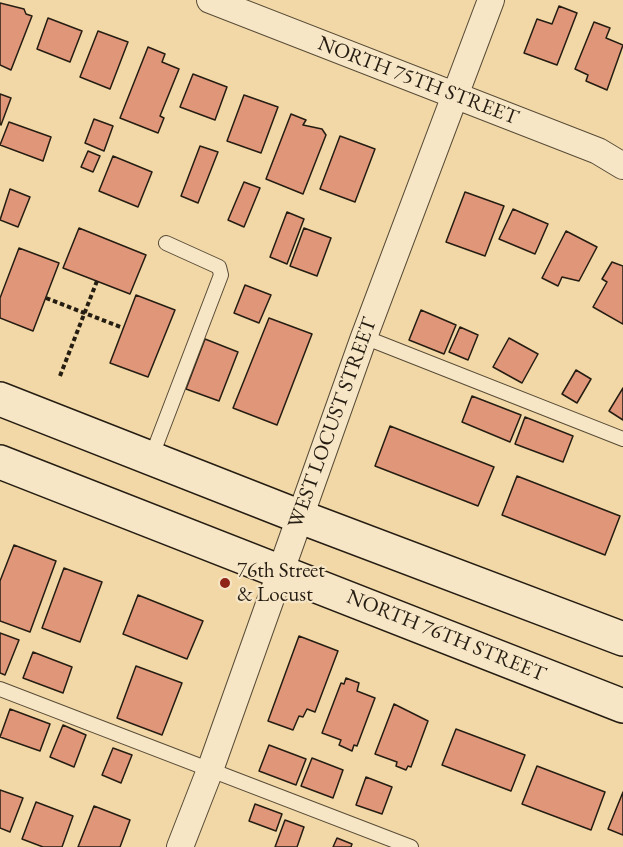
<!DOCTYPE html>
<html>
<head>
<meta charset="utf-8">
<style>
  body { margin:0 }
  canvas { display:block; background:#f2d8a7 }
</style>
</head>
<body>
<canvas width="623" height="847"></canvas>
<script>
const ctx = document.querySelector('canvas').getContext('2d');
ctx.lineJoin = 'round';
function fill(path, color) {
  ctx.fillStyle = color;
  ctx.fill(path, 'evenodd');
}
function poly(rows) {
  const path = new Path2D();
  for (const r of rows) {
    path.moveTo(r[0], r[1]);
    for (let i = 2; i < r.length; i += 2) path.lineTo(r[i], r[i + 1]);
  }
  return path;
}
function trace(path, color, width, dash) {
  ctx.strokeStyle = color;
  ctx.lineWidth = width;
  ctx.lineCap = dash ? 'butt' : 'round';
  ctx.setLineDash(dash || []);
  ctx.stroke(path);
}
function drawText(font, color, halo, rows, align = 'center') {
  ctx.font = font + ' "EB Garamond",serif';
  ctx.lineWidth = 4.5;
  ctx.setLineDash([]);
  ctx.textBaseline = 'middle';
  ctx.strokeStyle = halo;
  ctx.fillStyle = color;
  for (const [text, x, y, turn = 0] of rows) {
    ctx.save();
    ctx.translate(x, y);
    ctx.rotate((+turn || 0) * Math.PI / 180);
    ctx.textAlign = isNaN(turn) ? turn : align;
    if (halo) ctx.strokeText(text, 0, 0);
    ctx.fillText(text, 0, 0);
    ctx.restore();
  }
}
const building = poly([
  [0,3,24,9,26,14,32,16,11,70,0,65,0,3],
  [559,6,577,13,557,65,524,53,537,19,552,24,559,6],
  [48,18,82,31,70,62,37,49,48,18],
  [594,22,610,28,606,38,623,45,607,90,586,81,588,75,575,69,594,22],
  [98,31,128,42,110,89,80,77,98,31],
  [148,47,165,54,162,62,179,69,160,116,164,118,158,133,120,118,148,47],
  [193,74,227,87,215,120,180,107,193,74],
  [0,94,11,98,1,125,0,124,0,94],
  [244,95,278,107,261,153,227,141,244,95],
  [291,114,306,120,303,125,322,129,326,135,303,194,266,179,291,114],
  [94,119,113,126,104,151,85,143,94,119],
  [9,122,51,137,43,161,0,145,9,122],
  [340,136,375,149,355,202,320,189,340,136],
  [200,146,218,152,198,203,181,196,200,146],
  [88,151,100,156,93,172,81,167,88,151],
  [113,156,152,172,138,207,99,191,113,156],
  [244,182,260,188,244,227,228,220,244,182],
  [10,189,30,197,18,227,0,220,10,189],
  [465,192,504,206,485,256,446,242,465,192],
  [513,209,548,224,535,254,499,239,513,209],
  [287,212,304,219,287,264,270,257,287,212],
  [79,228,146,255,130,294,63,268,79,228],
  [304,228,331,238,317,276,290,266,304,228],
  [566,231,597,247,579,281,562,277,558,286,542,278,566,231],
  [19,248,59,263,33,331,0,318,0,298,19,248],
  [612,262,623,266,623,324,593,307,607,282,602,279,612,262],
  [245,285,271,295,259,323,234,313,245,285],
  [136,295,175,310,148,377,110,363,136,295],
  [421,310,456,325,444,354,409,340,421,310],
  [269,318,312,334,277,425,233,408,269,318],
  [460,327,478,335,468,360,449,352,460,327],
  [509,338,538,354,522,383,493,367,509,338],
  [205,339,238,352,219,401,186,389,205,339],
  [576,370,591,379,577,403,562,394,576,370],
  [623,388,623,420,609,411,623,388],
  [472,396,521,415,510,442,462,422,472,396],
  [525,417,573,436,563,462,515,444,525,417],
  [390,426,494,467,478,506,375,466,390,426],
  [517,476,620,516,605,555,502,515,517,476],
  [14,545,56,561,30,632,0,621,0,581,14,545],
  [64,568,102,582,80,642,42,628,64,568],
  [138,595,203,621,187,659,123,634,138,595],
  [0,633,19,640,5,675,0,673,0,633],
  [299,636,338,651,315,712,307,709,303,717,299,716,293,730,268,721,299,636],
  [33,652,72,667,63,693,23,678,33,652],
  [136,666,182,683,162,735,117,718,136,666],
  [346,678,359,683,357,691,375,698,357,746,354,745,352,751,339,745,341,740,322,733,341,683,344,684,346,678],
  [394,704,428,721,411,767,408,766,406,770,396,766,397,762,375,754,394,704],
  [10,709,50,724,40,751,0,737,10,709],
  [63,725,86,735,74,767,50,757,63,725],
  [456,729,525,755,511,791,442,765,456,729],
  [269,745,306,759,296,785,259,771,269,745],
  [113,748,132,755,121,783,102,775,113,748],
  [312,758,343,770,333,798,301,786,312,758],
  [537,766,605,792,591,830,522,804,537,766],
  [366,777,392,787,382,814,356,805,366,777],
  [0,790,23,798,10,832,0,828,0,790],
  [623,792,623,835,608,829,623,792],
  [36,802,73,816,62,847,43,847,22,839,36,802],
  [255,804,282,814,276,831,249,821,255,804],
  [94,806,130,820,120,847,78,847,94,806],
  [285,820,304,827,297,847,275,847,285,820],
  [337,838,352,844,351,847,333,847,337,838]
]);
fill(building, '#e09679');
trace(building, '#251d12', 1.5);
const service = poly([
  [364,337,623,439],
  [151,458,221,275,219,267,166,243],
  [0,689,411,847]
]);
const minor = poly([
  [210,0,598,151,623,166],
  [180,847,210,770,364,337,491,0]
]);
const secondary = poly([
  [0,399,298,516,623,639],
  [0,462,623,706]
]);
trace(service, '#584c37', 16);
trace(minor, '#584c37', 28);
trace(secondary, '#251d12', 36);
trace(poly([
  [46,298,123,328],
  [60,376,97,281]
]), '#251d12', 4, [4.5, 3]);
trace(service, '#f7e6c6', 14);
trace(minor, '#f7e6c6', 26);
trace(secondary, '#f7e6c6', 33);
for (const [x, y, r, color] of [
  [225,583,6,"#8f2418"]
]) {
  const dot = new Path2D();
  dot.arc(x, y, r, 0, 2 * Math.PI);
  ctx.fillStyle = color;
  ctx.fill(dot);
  trace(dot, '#f7e6c6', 2);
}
drawText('21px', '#251d12', '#f7e6c6', [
  ["NORTH 75TH STREET",418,81,21],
  ["WEST LOCUST STREET",333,423,-70],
  ["NORTH 76TH STREET",446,636,22]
]);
drawText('21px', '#251d12', '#f7e6c6', [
  ["76th Street",237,571],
  ["& Locust",237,595]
], 'left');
</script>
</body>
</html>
